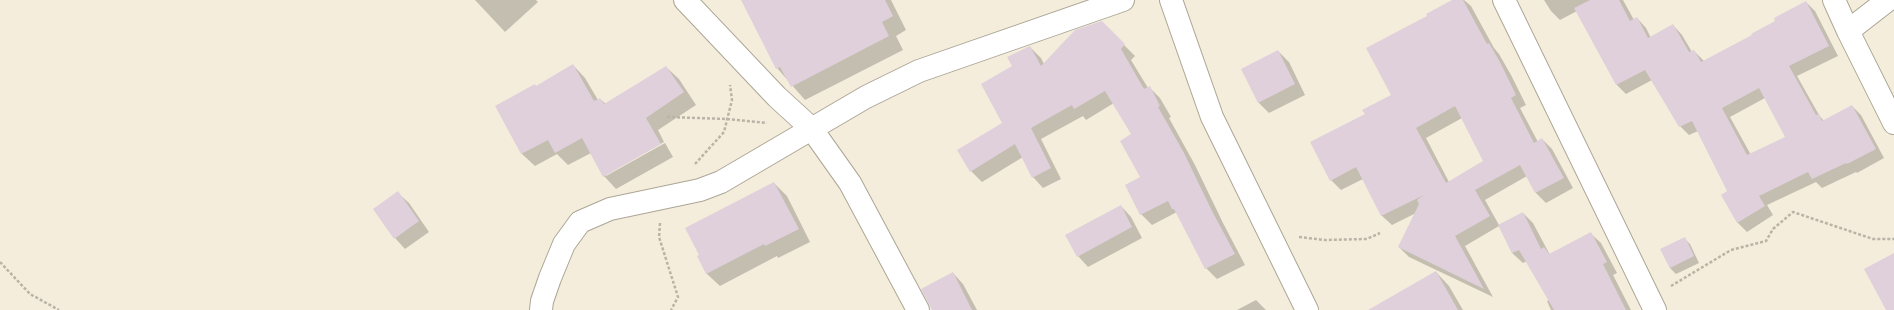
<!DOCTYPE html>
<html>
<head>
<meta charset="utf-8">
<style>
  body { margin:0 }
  canvas { display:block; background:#f4eddc }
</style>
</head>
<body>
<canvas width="1894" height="310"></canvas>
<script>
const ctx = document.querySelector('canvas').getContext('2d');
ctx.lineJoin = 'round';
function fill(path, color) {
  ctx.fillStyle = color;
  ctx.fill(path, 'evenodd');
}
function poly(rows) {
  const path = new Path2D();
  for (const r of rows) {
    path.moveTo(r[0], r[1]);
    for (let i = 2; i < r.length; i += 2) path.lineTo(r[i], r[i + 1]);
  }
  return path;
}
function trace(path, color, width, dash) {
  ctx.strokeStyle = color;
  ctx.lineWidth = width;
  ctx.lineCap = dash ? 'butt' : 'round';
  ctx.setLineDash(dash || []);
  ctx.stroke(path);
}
fill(poly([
  [475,0,536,0,538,2,505,32],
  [742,0,891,0,906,30,896,36,903,50,805,100,777,68],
  [1454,0,1464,0,1471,6,1494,48,1499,54,1511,75,1526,105,1520,108,1538,142,1542,139,1552,149,1573,188,1546,203,1536,193,1527,176,1485,200,1499,225,1523,213,1533,223,1550,255,1590,233,1601,243,1617,273,1613,275,1631,310,1551,310,1547,301,1549,300,1527,261,1523,263,1512,253,1499,226,1465,246,1493,297,1409,257,1399,247,1416,213,1392,225,1381,215,1363,179,1341,190,1331,180,1366,114,1392,95,1429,17],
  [1462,118,1485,162,1449,182,1426,138],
  [1544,0,1623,0,1634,20,1637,18,1646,28,1651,38,1673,25,1682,35,1692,52,1694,51,1704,61,1753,35,1806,2,1815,11,1838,56,1797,76,1819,115,1824,121,1852,106,1861,115,1884,158,1857,173,1856,172,1822,188,1816,182,1767,205,1773,215,1747,232,1738,223,1722,196,1729,192,1698,131,1689,135,1680,126,1652,80,1626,94,1617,85,1577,11,1560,20,1551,11],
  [1765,98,1786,137,1751,155,1730,117],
  [1101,22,1135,56,1131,60,1148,88,1149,87,1160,98,1171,117,1169,118,1195,165,1223,223,1245,265,1217,279,1206,268,1177,212,1152,225,1141,214,1142,177,1133,135,1114,103,1086,120,1083,116,1041,139,1061,179,1043,188,1033,177,1023,157,982,182,971,171,1003,123,1013,67,1008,58,1030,47,1041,58,1044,64],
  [1278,51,1289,62,1305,95,1269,113,1258,102],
  [573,65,585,78,598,100,600,99,606,104,666,67,679,79,696,105,658,130,664,142,606,174,606,176,665,143,673,157,616,189,604,176,591,153,568,165,557,154,535,166,522,154,496,106,536,87],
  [774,183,787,196,810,242,778,258,777,256,720,286,707,274,698,256],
  [398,193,409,203,429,232,405,249,395,238],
  [1121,206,1131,217,1142,238,1088,267,1078,256],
  [1684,238,1690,244,1699,263,1676,274,1670,268,1661,250],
  [1436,272,1449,286,1463,310,1370,310],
  [953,273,963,284,977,310,933,310],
  [1256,300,1266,310,1237,310]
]), '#0003');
fill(poly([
  [741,0,885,0,893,16,882,22,889,36,791,87,780,67,776,69],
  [1452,0,1463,0,1487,44,1489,43,1501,64,1516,95,1511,98,1534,143,1542,138,1564,178,1535,193,1520,165,1475,190,1490,216,1455,236,1484,289,1398,247,1419,204,1417,200,1424,195,1381,216,1356,167,1330,181,1310,142,1365,114,1362,110,1391,95,1366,48,1427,16,1426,14],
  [1455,106,1483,161,1446,183,1416,128],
  [1590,0,1619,0,1630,21,1637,17,1648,38,1673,24,1689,52,1694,50,1701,62,1752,35,1751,34,1775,21,1774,18,1806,1,1829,46,1789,66,1816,115,1819,114,1822,121,1852,105,1876,149,1847,164,1846,163,1812,179,1808,172,1759,196,1765,206,1737,223,1721,195,1727,191,1692,121,1679,127,1645,70,1616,85,1574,8],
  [1759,88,1785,137,1747,155,1722,108],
  [1102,21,1125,44,1121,49,1144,89,1150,86,1160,106,1158,107,1184,153,1212,211,1235,254,1205,269,1174,209,1172,209,1168,201,1140,215,1125,185,1140,177,1120,141,1131,134,1105,91,1074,109,1072,105,1031,128,1051,168,1032,178,1015,144,970,172,957,150,1002,123,981,84,1012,66,1007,57,1030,46,1041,66,1075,30],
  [1278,50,1295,84,1258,103,1241,69],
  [573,64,594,101,600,98,604,104,666,66,684,92,646,118,661,144,603,177,582,138,555,153,548,140,521,154,495,106,535,84,536,86],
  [774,182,799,229,765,246,764,244,706,274,697,256,699,255,685,228],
  [398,191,419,221,394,239,373,209],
  [1121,205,1132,227,1077,257,1065,235],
  [1523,212,1541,249,1544,247,1549,254,1591,232,1607,262,1603,264,1626,310,1554,310,1519,250,1512,253,1498,225],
  [1685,237,1694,256,1670,268,1660,249],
  [1894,253,1894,310,1886,310,1864,269],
  [1436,271,1458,310,1368,310],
  [953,272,972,310,932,310,921,289]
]), '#e0d0db');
const minor = poly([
  [685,0,777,97,811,128,850,183,918,310],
  [1171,0,1212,117,1307,310],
  [1504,0,1655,310],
  [1834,0,1848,31,1894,123],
  [1848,31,1888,0],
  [541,310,542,301,550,278,564,244,580,222,610,209,700,190,721,182,866,97,919,71,1123,0]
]);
trace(minor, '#aca696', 24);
trace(poly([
  [667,117,727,119,767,123],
  [695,164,724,132,732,100,730,85],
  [660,223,659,237,678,297,671,310],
  [1299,237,1325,240,1367,239,1380,233],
  [0,262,30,294,59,310],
  [1671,286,1731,250,1766,241,1773,229,1793,212,1873,239,1894,239]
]), '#b9b4a6', 2.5, [3, 2]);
trace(minor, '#fff', 22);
</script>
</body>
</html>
